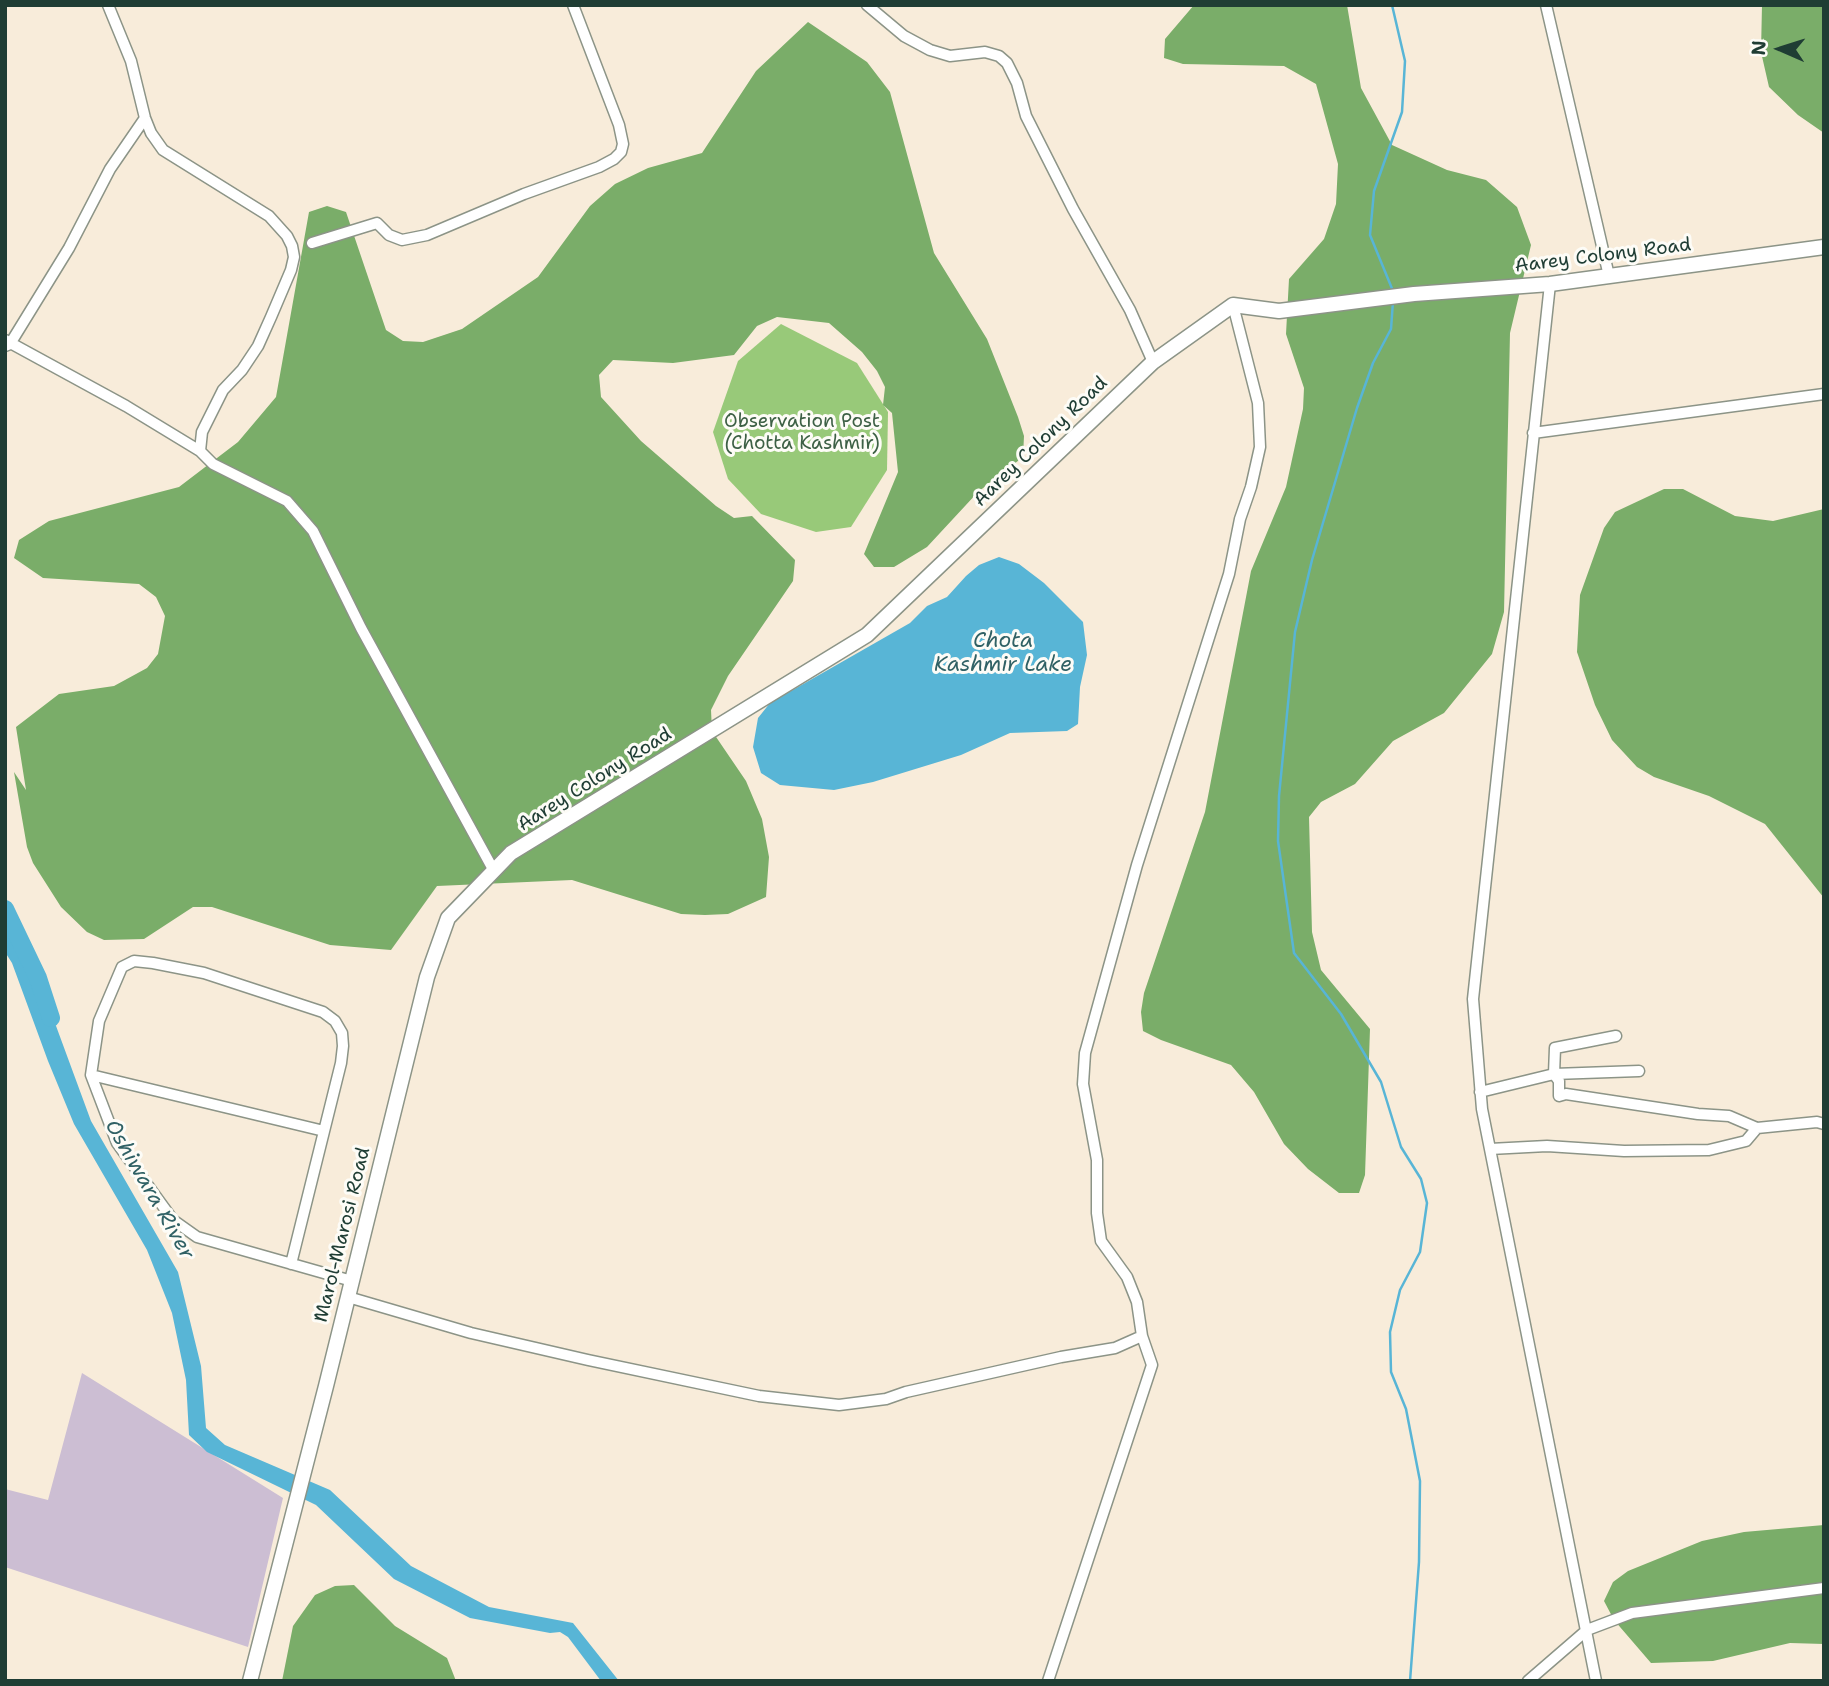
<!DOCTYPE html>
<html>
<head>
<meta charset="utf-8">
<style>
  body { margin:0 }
  #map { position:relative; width:1829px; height:1686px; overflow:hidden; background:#f8ecda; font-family:"Shantell Sans",sans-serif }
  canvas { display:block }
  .frame { position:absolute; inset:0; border:7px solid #1f3d34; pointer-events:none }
  .north { position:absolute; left:1745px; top:14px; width:70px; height:70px; -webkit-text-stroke:5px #fdfcf7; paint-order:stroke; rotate:273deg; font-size:19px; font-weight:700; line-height:28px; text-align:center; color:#1f3d34 }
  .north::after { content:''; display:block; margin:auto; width:24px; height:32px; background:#1f3d34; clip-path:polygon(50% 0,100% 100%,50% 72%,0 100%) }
</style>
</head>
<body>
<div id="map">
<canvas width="1829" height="1686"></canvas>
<div class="frame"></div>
<div class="north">N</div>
</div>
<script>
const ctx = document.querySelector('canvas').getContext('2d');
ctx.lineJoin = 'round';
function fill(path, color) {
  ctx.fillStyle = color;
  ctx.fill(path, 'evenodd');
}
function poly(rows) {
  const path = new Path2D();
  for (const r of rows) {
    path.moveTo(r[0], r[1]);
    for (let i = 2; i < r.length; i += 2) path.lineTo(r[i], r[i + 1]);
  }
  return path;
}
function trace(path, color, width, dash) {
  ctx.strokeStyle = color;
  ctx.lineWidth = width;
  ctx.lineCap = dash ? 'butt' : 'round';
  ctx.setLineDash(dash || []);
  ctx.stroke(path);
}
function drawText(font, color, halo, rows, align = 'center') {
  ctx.font = font + ' "Shantell Sans",sans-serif';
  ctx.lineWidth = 6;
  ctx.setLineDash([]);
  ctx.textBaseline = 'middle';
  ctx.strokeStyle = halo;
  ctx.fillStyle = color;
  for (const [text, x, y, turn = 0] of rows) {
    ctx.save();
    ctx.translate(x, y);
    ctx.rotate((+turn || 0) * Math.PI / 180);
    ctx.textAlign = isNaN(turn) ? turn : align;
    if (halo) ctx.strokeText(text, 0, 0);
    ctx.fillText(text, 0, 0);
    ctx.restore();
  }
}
fill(poly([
  [82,1373,283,1498,248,1647,5,1567,5,1489,48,1500]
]), '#ccbed3');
fill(poly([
  [781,324,857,363,888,412,887,470,851,527,816,532,761,514,728,479,713,432,738,361]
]), '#98c979');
fill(poly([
  [1194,5,1347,5,1361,88,1392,145,1447,170,1486,180,1517,207,1531,245,1510,333,1504,612,1492,654,1444,713,1393,741,1355,784,1321,802,1309,817,1312,932,1321,970,1370,1029,1365,1175,1359,1193,1339,1193,1308,1169,1284,1144,1254,1092,1231,1065,1161,1040,1143,1031,1141,1012,1144,993,1205,812,1251,571,1286,487,1303,409,1304,388,1286,334,1289,279,1324,239,1336,204,1338,164,1316,84,1284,66,1183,64,1164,58,1165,39],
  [1762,5,1824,5,1824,133,1798,115,1769,87,1761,52],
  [808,22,867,62,890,92,934,253,987,339,1018,417,1024,436,1023,457,978,492,927,547,894,567,874,567,864,554,898,472,892,413,883,405,885,387,877,371,862,352,829,323,777,317,757,326,734,355,673,363,613,360,599,375,601,397,641,441,716,506,734,518,752,516,795,560,793,581,728,676,711,710,712,731,746,781,762,819,769,857,766,897,728,914,705,915,681,914,572,880,437,886,391,950,330,945,212,907,193,907,144,939,104,940,87,932,61,907,33,863,27,847,14,772,26,790,16,727,59,694,114,686,147,668,158,654,165,616,156,597,139,584,43,578,14,558,19,540,49,521,179,487,238,442,276,397,309,212,327,206,346,212,386,330,403,341,423,342,462,329,538,277,590,206,615,184,648,168,702,153,756,71],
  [1664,489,1683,489,1735,516,1773,521,1824,509,1824,898,1765,824,1709,796,1654,777,1637,767,1612,740,1595,705,1577,652,1580,595,1604,528,1615,512],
  [1824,1525,1824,1644,1790,1643,1713,1661,1651,1663,1614,1620,1604,1601,1613,1582,1628,1571,1702,1541,1744,1532],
  [354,1585,395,1626,447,1658,456,1681,282,1681,293,1626,315,1595,335,1586]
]), '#7aad69');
fill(poly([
  [999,557,1019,564,1044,583,1083,622,1087,655,1080,687,1078,724,1067,731,1010,733,961,755,873,782,834,790,780,785,761,773,753,747,758,718,770,703,910,623,927,606,947,597,966,576,979,565],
  [5,908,52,1015,91,1121,178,1272,201,1366,206,1428,225,1445,330,1490,411,1566,489,1607,573,1623,619,1681,601,1681,568,1637,560,1632,550,1633,470,1618,394,1579,316,1505,207,1452,189,1435,186,1380,172,1313,147,1250,74,1124,48,1061,12,963,5,952]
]), '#58b5d6');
trace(poly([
  [1392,5,1405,61,1402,112,1374,191,1370,235,1393,291],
  [1393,301,1391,329,1373,363,1357,408,1312,560,1295,632,1279,796,1278,841,1294,953,1341,1014,1381,1082,1401,1147,1421,1179,1427,1203,1420,1252,1400,1290,1390,1332,1391,1372,1406,1409,1420,1481,1419,1562,1410,1681]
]), '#58b5d6', 2.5);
trace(poly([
  [5,909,38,978,51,1018]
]), '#58b5d6', 18);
const minor = poly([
  [108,5,131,61,145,118,151,133,163,150,269,216,287,236,292,246,294,257,291,270,271,317,258,346,242,370,223,390,202,432,200,451],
  [867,5,904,36,930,50,950,56,985,52,999,56,1007,63,1017,83,1026,116,1073,209,1130,310,1153,362],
  [1546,5,1609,276],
  [312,243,377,223,389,235,402,240,427,235,524,194,599,167,614,159,621,152,623,144,619,125,573,5],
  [1550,284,1473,999,1482,1109,1596,1681],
  [5,340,126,406,200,451,213,464,287,501,313,531,361,628,494,871],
  [5,346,10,344,69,248,110,169,145,118],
  [1533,433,1824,394],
  [1616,1036,1555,1048,1554,1074,1639,1071],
  [91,1075,324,1131],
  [1480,1092,1554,1074,1559,1081,1559,1096,1566,1094,1698,1114,1729,1116,1757,1128,1746,1141,1709,1150,1624,1151,1547,1146,1490,1149],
  [1757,1128,1817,1122,1824,1124],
  [291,1264,341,1063,343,1046,342,1033,335,1021,323,1012,204,973,153,963,134,961,122,967,99,1021,91,1075,117,1143,173,1220,197,1237,352,1281],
  [348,1297,471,1333,588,1360,759,1396,839,1405,886,1399,906,1392,1061,1357,1115,1348,1142,1336],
  [1048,1681,1152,1365,1142,1336,1137,1302,1127,1277,1101,1241,1097,1213,1097,1160,1083,1084,1085,1053,1137,865,1229,574,1240,519,1251,487,1260,447,1258,403,1233,305],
  [1528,1681,1587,1630,1632,1613,1824,1588]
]);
const major = poly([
  [250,1681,326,1386,427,977,448,918,511,853,867,635,1153,362,1233,305,1279,311,1414,294,1550,284,1824,247]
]);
trace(minor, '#8c9487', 13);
trace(major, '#8c9487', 17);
trace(minor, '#fff', 10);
trace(major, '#fff', 14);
drawText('19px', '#1f3d34', '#fdfcf7', [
  ["Aarey Colony Road",1603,256,-7],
  ["Aarey Colony Road",1041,442,-44],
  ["Aarey Colony Road",595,780,-32],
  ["Marol-Marosi Road",343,1235,-76]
]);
drawText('19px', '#3d6045', '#fdfcf7', [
  ["Observation Post",802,422],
  ["(Chotta Kashmir)",802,444]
]);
drawText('italic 21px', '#306165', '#fdfcf7', [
  ["Chota",1003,642],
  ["Kashmir Lake",1003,666],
  ["Oshiwara River",149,1190,60]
]);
</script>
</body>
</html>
